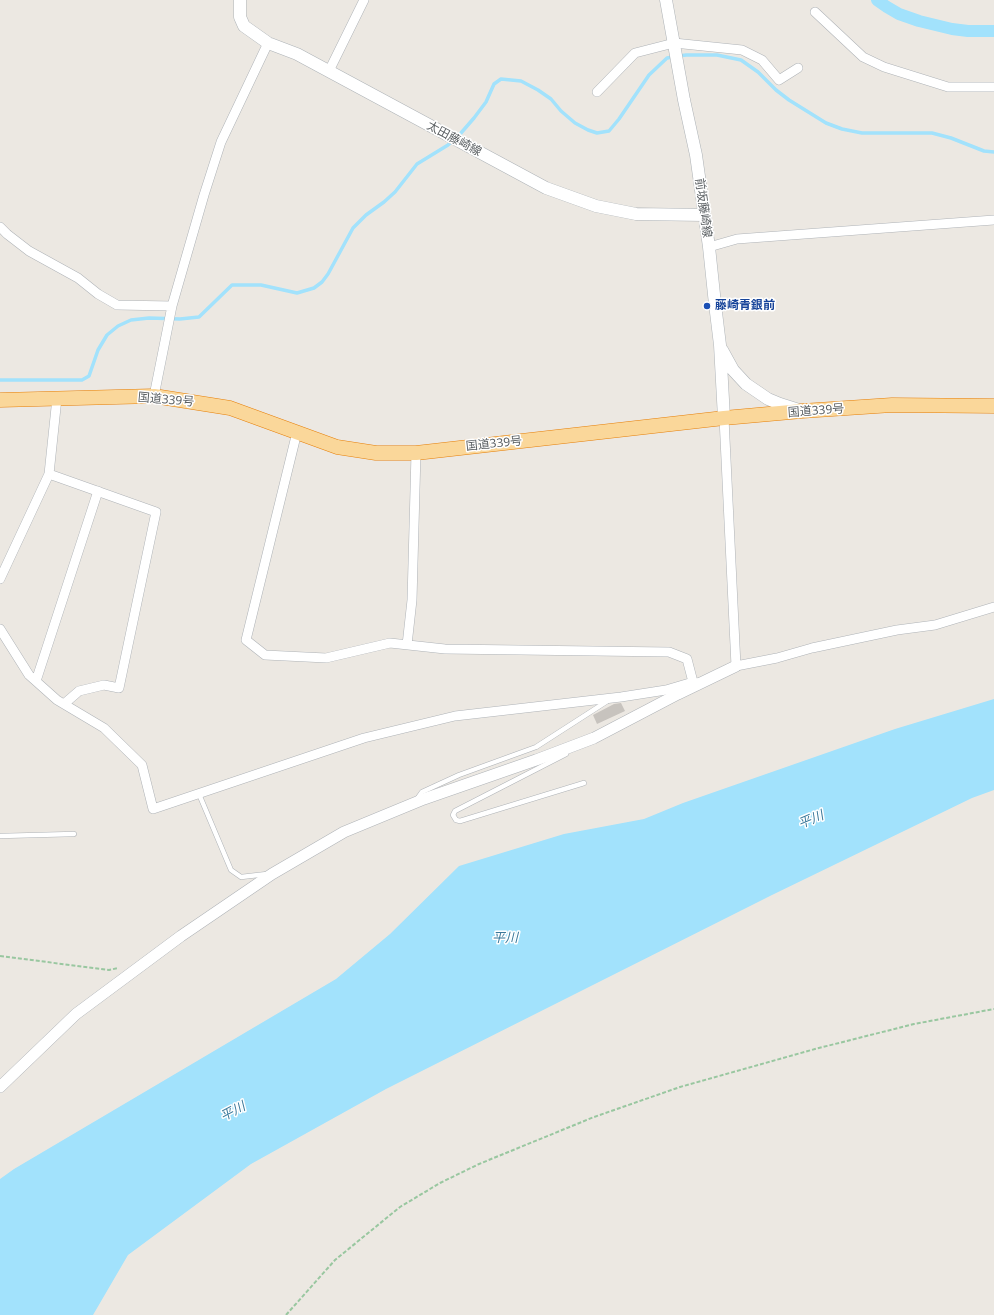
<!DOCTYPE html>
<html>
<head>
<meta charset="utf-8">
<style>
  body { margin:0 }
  canvas { display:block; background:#ece8e2 }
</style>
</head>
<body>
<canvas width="994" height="1315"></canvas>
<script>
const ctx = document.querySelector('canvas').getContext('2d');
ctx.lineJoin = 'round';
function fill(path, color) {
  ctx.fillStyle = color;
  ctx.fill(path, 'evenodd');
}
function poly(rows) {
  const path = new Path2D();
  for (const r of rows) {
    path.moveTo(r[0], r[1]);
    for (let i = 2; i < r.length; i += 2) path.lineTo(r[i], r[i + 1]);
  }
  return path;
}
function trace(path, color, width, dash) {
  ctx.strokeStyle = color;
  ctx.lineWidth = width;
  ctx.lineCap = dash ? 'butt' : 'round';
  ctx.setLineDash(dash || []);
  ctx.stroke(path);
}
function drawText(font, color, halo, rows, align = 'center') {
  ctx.font = font + ' "Noto Sans","Noto Sans JP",sans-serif';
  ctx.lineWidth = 3;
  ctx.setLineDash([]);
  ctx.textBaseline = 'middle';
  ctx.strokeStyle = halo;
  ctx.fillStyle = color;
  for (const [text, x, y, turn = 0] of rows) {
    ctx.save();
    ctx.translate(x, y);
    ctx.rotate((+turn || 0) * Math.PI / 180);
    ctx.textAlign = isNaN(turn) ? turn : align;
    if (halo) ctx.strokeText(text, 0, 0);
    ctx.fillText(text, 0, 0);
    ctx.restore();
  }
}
fill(poly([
  [994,699,994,790,972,798,772,895,386,1089,251,1164,128,1255,93,1315,0,1315,0,1179,14,1169,336,979,390,934,459,866,564,834,644,819,683,803,895,729]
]), '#a2e2fc');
trace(poly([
  [0,380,82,380,89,376,98,350,107,335,118,326,131,320,149,318,180,319,199,317,232,285,261,285,297,293,314,288,322,282,328,274,353,228,366,215,384,202,395,192,417,164,448,145,461,133,474,118,486,102,494,84,501,79,521,81,538,90,551,99,561,111,575,123,588,130,597,133,609,131,619,119,649,75,667,58,686,55,717,55,741,60,758,72,776,90,789,100,826,123,842,129,862,133,932,133,951,138,984,151,994,152]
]), '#a2e2fc', 3.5);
trace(poly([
  [877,0,887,7,899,14,919,21,952,29,968,31,994,31]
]), '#a2e2fc', 12);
fill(poly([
  [621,703,625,711,597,724,593,715,614,704]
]), '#c7c3be');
const service = poly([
  [566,754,455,811,453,815,456,820,460,821,584,783],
  [199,794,231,870,241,877,267,874],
  [417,799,422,792,459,775,536,747,609,700],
  [0,836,74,834]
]);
const minor = poly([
  [815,12,863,57,884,67,948,87,994,87],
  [329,71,364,0],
  [597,92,635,53,674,43,742,50,762,60,779,80,798,68],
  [0,227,7,234,29,251,78,278,98,294,117,305,172,306],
  [709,247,737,239,994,220],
  [154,396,172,306,204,195,221,142,268,43],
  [724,418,736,666,777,658,812,648,897,630,935,625,994,607],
  [297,432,246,640,265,655,326,658,390,643,445,649,669,652,687,659,693,682],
  [49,474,156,512,119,688,104,685,79,691,64,704],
  [0,579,49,474,57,398],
  [0,629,29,675,57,700,104,728,142,765,153,809,364,738,455,716,621,697,666,690,693,682,698,683],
  [407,645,412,600,416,453],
  [36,681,98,491]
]);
const tertiary = poly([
  [0,1087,76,1014,181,936,272,874,344,832,424,799,536,760,594,738,678,694,736,666]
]);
const secondary = poly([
  [240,0,240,17,244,26,268,43,297,54,546,188,596,206,636,214,704,215],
  [666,0,684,100,696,155,709,247,715,304,720,345,724,418],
  [722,350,733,370,746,384,768,399,780,404,799,410]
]);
const trunk = poly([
  [0,400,154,396,230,408,337,447,376,453,416,453,724,418,802,411,892,405,994,406]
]);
trace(service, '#afb3b7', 5.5);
trace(minor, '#afb3b7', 10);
trace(tertiary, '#afb3b7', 12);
trace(secondary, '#aeb3b7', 13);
trace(trunk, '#e67f08', 15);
trace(poly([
  [0,956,109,970,118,968],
  [286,1315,335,1260,400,1207,440,1183,479,1164,594,1117,680,1087,815,1049,914,1024,994,1009]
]), '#99c7a0', 2, [4, 2]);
trace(service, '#fff', 4.5);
trace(minor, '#fff', 9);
trace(tertiary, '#fff', 11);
trace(secondary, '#fff', 12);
trace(trunk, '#fad79a', 14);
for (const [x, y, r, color] of [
  [707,306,4,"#1a4fb4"]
]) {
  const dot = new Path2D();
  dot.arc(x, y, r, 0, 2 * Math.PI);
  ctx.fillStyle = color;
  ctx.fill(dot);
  trace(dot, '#fff', 1.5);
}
drawText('12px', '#5a5f62', '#fff', [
  ["太田藤崎線",454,139,28],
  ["前坂藤崎線",703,208,82],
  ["国道339号",166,400,5],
  ["国道339号",816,411,-4],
  ["国道339号",494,444,-6]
]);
drawText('bold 12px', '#164399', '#fff', [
  ["藤崎青銀前",715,306]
], 'left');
drawText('italic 13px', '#3b799b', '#fff', [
  ["平川",811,820,-23],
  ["平川",505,938],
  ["平川",233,1112,-28]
]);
</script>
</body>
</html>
